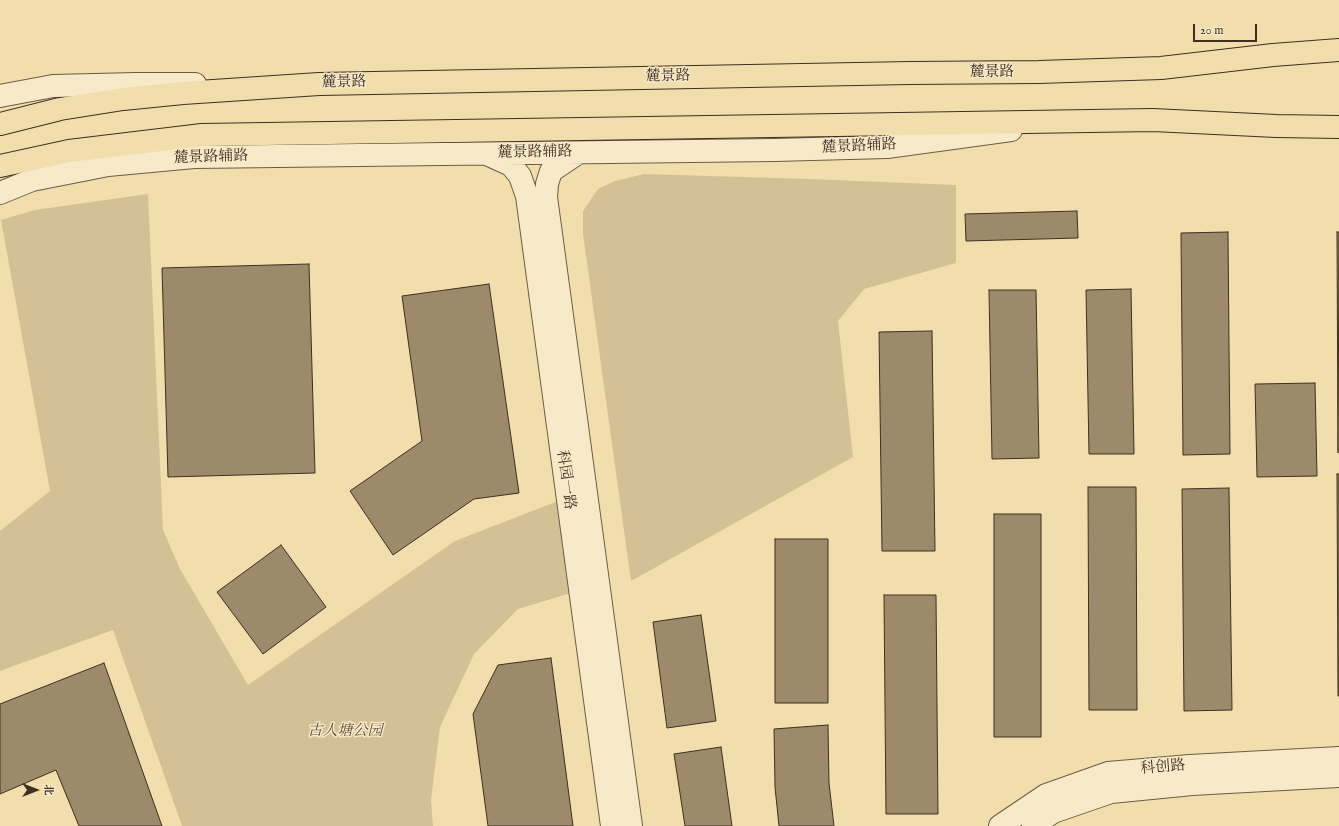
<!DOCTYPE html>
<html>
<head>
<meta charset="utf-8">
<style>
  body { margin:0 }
  #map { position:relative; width:1339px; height:826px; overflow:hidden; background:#f2deac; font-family:"IM FELL English","Noto Serif SC",serif }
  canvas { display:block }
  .north { position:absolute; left:16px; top:770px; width:40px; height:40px; -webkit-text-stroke:3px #f7eac9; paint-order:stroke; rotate:90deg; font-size:11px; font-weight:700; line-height:16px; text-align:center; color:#3f2e22 }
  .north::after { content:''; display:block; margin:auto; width:14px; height:18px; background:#3f2e22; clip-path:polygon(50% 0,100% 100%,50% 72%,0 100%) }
  .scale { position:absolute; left:1193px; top:24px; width:64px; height:18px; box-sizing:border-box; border:2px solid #3f2e22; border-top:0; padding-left:5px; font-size:12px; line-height:14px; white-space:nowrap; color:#3f2e22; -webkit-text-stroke:3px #f7eac9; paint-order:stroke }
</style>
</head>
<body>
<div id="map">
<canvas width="1339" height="826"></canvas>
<div class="north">北</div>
<div class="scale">20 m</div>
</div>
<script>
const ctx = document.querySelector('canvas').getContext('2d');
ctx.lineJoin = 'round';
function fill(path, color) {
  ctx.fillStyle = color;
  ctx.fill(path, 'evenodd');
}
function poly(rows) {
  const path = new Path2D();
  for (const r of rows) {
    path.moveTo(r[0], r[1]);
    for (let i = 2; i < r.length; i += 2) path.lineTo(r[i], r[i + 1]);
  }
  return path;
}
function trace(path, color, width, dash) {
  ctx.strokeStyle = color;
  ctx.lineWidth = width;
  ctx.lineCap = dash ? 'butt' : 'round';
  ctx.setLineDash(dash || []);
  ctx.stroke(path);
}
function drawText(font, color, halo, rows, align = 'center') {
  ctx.font = font + ' "IM FELL English","Noto Serif SC",serif';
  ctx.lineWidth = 3;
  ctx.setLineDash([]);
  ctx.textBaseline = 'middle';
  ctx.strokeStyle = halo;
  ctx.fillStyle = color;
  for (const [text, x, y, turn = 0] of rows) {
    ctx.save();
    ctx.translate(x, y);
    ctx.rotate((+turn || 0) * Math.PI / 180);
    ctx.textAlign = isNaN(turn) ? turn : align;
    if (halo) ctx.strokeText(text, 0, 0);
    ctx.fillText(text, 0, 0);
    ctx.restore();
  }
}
fill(poly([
  [644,174,809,179,956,185,956,263,864,289,838,321,853,457,631,581,583,234,583,211,598,189,615,181],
  [148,194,163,530,180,569,248,685,455,541,558,501,571,593,518,609,474,654,440,727,431,800,433,826,182,826,113,630,0,671,0,531,50,491,1,220,35,210]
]), '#d4c095');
const building = poly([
  [1077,211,1078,238,966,241,965,214,1077,211],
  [1228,232,1230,454,1183,455,1181,233,1228,232],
  [1337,232,1339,232,1338,453,1337,232],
  [309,264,315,473,168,477,162,268,309,264],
  [489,284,519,493,474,499,393,555,350,491,422,441,402,296,489,284],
  [1131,289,1134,454,1089,454,1086,290,1131,289],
  [989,290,1036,290,1039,458,992,459,989,290],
  [932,331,935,551,882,551,879,332,932,331],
  [1315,383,1317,476,1257,477,1255,384,1315,383],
  [1337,474,1339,474,1339,696,1338,696,1337,474],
  [1088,487,1136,487,1137,710,1089,710,1088,487],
  [1229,488,1232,710,1184,711,1182,489,1229,488],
  [994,514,1041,514,1041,737,994,737,994,514],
  [775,539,828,539,828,703,775,703,775,539],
  [281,545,326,607,263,654,217,592,281,545],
  [884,595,936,595,938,814,886,814,884,595],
  [701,615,716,721,667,728,653,622,701,615],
  [551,658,573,826,488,826,473,714,498,665,551,658],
  [104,663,162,826,79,826,56,770,0,794,0,704,104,663],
  [828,725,829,783,834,826,779,826,775,787,774,729,828,725],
  [721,747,732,826,685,826,674,754,721,747]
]);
fill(building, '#9c8a6a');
trace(building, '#3f2e22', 1);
const tertiary = poly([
  [0,96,53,86,136,84,195,84],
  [578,153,551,171,547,184,546,197,631,826],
  [489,155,511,165,520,176,527,196,612,826],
  [0,193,32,180,108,165,194,157,775,150,887,147,1011,130],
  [1000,826,1046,795,1108,773,1190,766,1339,758],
  [1033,826,1053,812,1111,792,1192,784,1339,776]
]);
const trunk = poly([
  [0,124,60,109,123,99,183,93,319,84,910,73,1039,72,1161,68,1273,55,1339,50],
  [0,166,69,151,202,135,1153,120,1276,126,1339,127]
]);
trace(tertiary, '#6c5a44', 24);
trace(trunk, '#3f2e22', 24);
trace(tertiary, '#f7eac9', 22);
trace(trunk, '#f2deac', 22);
drawText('15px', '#3f2e22', '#f7eac9', [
  ["麓景路",992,73],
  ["麓景路",668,77,-1],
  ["麓景路",344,83,-1],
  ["麓景路辅路",859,147,-3],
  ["麓景路辅路",535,153,-1],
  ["麓景路辅路",211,158,-2],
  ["科园一路",565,480,82],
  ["科创路",1163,768,-5]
]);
drawText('italic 15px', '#5d4b39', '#f7eac9', [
  ["古人塘公园",345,732]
]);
</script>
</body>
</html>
